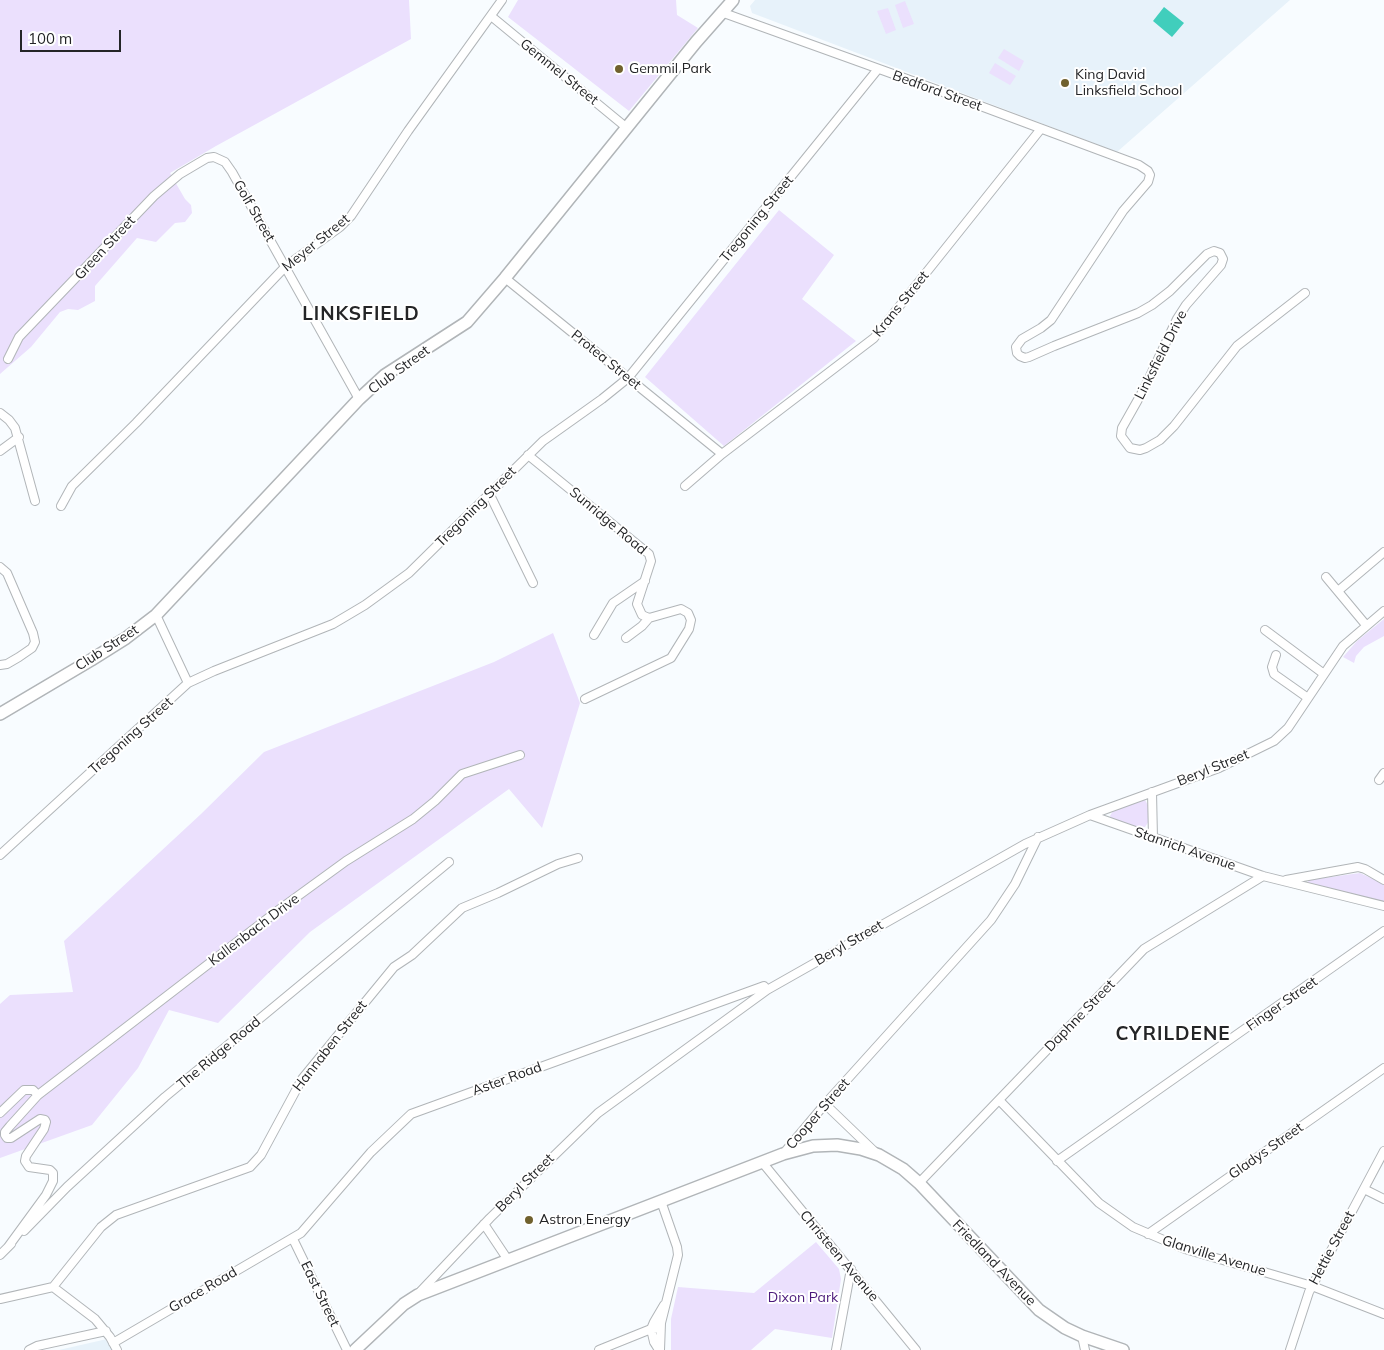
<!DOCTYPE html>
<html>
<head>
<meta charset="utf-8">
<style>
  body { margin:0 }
  #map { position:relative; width:1384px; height:1350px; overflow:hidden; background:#f8fcff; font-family:Mulish,sans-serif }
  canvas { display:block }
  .scale { position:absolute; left:20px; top:30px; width:101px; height:22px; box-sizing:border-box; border:2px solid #242527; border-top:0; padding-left:6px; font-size:15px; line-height:18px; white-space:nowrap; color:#242527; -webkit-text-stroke:4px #fff; paint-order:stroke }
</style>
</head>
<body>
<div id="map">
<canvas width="1384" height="1350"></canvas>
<div class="scale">100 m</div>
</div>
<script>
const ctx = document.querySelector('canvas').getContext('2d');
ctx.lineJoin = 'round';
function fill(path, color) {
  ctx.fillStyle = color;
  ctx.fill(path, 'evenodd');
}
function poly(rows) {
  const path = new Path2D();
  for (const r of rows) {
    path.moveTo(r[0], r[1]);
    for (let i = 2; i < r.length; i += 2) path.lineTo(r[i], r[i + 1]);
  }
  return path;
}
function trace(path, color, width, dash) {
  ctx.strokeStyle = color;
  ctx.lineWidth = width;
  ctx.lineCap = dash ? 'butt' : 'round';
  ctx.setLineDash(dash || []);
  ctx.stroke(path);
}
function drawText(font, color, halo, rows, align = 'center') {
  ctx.font = font + ' Mulish,sans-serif';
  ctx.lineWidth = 4;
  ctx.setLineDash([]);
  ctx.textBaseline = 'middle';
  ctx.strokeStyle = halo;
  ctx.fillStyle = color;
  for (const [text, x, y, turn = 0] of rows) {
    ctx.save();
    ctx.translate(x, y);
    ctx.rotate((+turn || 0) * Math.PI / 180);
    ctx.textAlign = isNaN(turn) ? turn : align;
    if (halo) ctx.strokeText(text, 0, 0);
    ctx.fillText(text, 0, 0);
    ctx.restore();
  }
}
fill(poly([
  [755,0,1290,0,1117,152,752,13,750,6],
  [107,1339,112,1350,59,1350]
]), '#e7f2fa');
fill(poly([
  [0,0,409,0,411,39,216,146,170,173,185,199,191,205,192,213,185,222,175,223,156,242,137,238,95,286,95,301,78,310,68,309,60,312,31,347,0,374],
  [518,0,676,0,677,15,698,28,629,111,508,17],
  [905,1,914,24,903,28,895,5],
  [888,8,896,30,886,34,877,11],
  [1004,49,1024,61,1019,71,998,58],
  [995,63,1016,76,1010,85,989,73],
  [779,210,834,255,802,299,856,341,724,446,645,377],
  [1384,619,1384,636,1364,647,1356,656,1354,663,1343,657,1357,641],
  [553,633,580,703,542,828,509,789,310,932,218,1023,169,1010,138,1068,92,1125,0,1158,0,1004,10,995,73,992,64,941,201,814,264,752,494,662],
  [1145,800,1149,807,1149,821,1145,827,1135,828,1111,819,1110,816,1113,811],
  [1360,873,1384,884,1384,903,1307,884,1309,880],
  [816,1242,839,1269,841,1279,832,1338,775,1329,751,1350,671,1350,671,1319,678,1287,754,1293]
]), '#ebe0fd');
fill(poly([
  [1164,7,1184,23,1172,37,1153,21]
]), '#41cebc');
const minor = poly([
  [721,12,943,92,1139,165,1148,171,1150,175,1148,182,1123,211,1051,320,1041,328,1022,339,1016,347,1017,353,1020,356,1025,358,1029,357,1054,346,1138,313,1152,305,1170,291,1207,254,1214,251,1220,253,1223,259,1221,265,1186,305,1177,319,1144,389,1122,428,1121,436,1130,448,1140,450,1146,448,1160,440,1174,426,1237,346,1305,293],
  [491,16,627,128],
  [505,278,722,454,874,338,1040,130],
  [8,359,19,337,154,196,180,174,207,158,214,157,225,162,232,172,359,399],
  [0,413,9,420,15,428,35,501],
  [0,451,19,437],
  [528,455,649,554,651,561,637,604,642,615,649,618,681,609,688,613,691,620,689,629,671,658,585,699],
  [685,486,722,454],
  [489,493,533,583],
  [61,506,72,486,136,423,286,266,340,227,351,216,408,131,502,0],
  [0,567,7,573,33,633,35,642,32,648,19,657,7,664,0,665],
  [1326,577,1366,625],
  [1338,591,1384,552],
  [156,615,188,683],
  [1265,630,1324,674],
  [594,635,613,603,645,581],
  [626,638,642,626,649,618],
  [1276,655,1272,667,1274,674,1308,698],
  [1379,780,1384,773],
  [1152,792,1153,838],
  [1090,815,1263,876,1384,906],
  [0,855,188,683,214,671,333,624,365,605,409,573,543,441,602,399,628,378,878,69],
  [1286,880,1358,867,1365,869,1384,880],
  [1000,1101,1099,1203,1133,1227,1185,1249,1312,1286,1384,1314],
  [825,1104,876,1153],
  [0,1113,24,1090,33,1090,38,1095],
  [783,1154,825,1104,991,920,1015,884,1038,837],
  [1057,1161,1384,931],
  [762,1162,916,1350],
  [919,1183,1144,949,1263,876],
  [1364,1189,1384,1199],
  [484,1224,508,1260],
  [24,1231,67,1187,165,1097,449,862],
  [1148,1234,1384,1068],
  [293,1239,347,1350],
  [8,1247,46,1195,53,1181,53,1173,50,1170,29,1167,25,1161,26,1156,44,1129,46,1122,45,1120,40,1119,11,1138,7,1138,5,1135,5,1132,10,1126,38,1095,280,909,346,861,413,819,435,801,462,774,520,755],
  [0,1255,11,1244],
  [53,1287,95,1319,110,1337,117,1350],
  [419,1293,490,1218,598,1113,767,990,1025,844,1090,815,1219,768,1274,741,1288,728,1343,646,1384,611],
  [0,1299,53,1287,101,1227,116,1215,250,1167,261,1155,302,1079,394,967,412,955,462,908,498,893,558,864,578,858],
  [1082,1336,1085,1350],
  [113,1343,301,1233,371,1152,411,1114,764,986,767,990],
  [29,1350,37,1346,106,1331],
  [599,1350,651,1329,660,1328],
  [659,1350,654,1342,651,1329,654,1322,664,1305],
  [660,1350,661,1323,678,1255,677,1247,661,1201],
  [836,1350,851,1269],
  [1290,1350,1309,1292,1384,1151]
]);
const secondary = poly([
  [0,714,91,660,126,638,156,615,359,399,385,375,467,322,505,278,696,42,733,0],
  [355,1350,404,1304,418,1295,783,1154,813,1146,837,1145,861,1149,879,1155,903,1169,919,1183,1039,1310,1065,1328,1082,1336,1123,1350]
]);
trace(minor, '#b1b5b8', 10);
trace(secondary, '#b1b5b8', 14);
trace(minor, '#fff', 8);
trace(secondary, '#fff', 11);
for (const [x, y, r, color] of [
  [619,69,5,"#70612e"],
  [1065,83,5,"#70612e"],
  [529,1220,5,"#70612e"]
]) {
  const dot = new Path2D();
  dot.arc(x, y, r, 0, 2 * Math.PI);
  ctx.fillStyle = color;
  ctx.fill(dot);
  trace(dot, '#fff', 2);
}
drawText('14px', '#242527', '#fff', [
  ["Gemmil Park",629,69],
  ["King David",1075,75],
  ["Linksfield School",1075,91],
  ["Astron Energy",539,1220]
], 'left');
drawText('14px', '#242527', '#fff', [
  ["Gemmel Street",559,72,39],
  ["Bedford Street",937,91,20],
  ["Golf Street",254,211,60],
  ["Tregoning Street",757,219,-51],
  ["Meyer Street",316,243,-39],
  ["Green Street",105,248,-47],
  ["Krans Street",901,304,-51],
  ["Linksfield Drive",1161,355,-63],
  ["Protea Street",606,360,39],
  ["Club Street",399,370,-36],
  ["Tregoning Street",476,507,-45],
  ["Sunridge Road",608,521,40],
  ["Club Street",107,648,-33],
  ["Tregoning Street",131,736,-42],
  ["Beryl Street",1213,768,-22],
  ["Stanrich Avenue",1185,849,19],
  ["Kallenbach Drive",254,930,-37],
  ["Beryl Street",849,943,-30],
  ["Finger Street",1282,1004,-35],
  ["Daphne Street",1080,1016,-46],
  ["Hannaben Street",330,1046,-52],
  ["The Ridge Road",219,1053,-40],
  ["Aster Road",507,1079,-20],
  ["Cooper Street",818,1114,-49],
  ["Gladys Street",1266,1151,-35],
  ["Beryl Street",525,1183,-45],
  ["Hettie Street",1332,1248,-62],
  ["Christeen Avenue",839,1256,50],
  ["Glanville Avenue",1214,1256,17],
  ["Friedland Avenue",994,1263,46],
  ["Grace Road",203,1290,-30],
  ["East Street",320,1294,64]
]);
drawText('14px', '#4c1b7b', '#fff', [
  ["Dixon Park",803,1298]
]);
ctx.letterSpacing = '1px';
drawText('bold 19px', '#242527', '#fff', [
  ["LINKSFIELD",361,314],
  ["CYRILDENE",1173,1034]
]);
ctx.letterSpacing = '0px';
</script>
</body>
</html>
